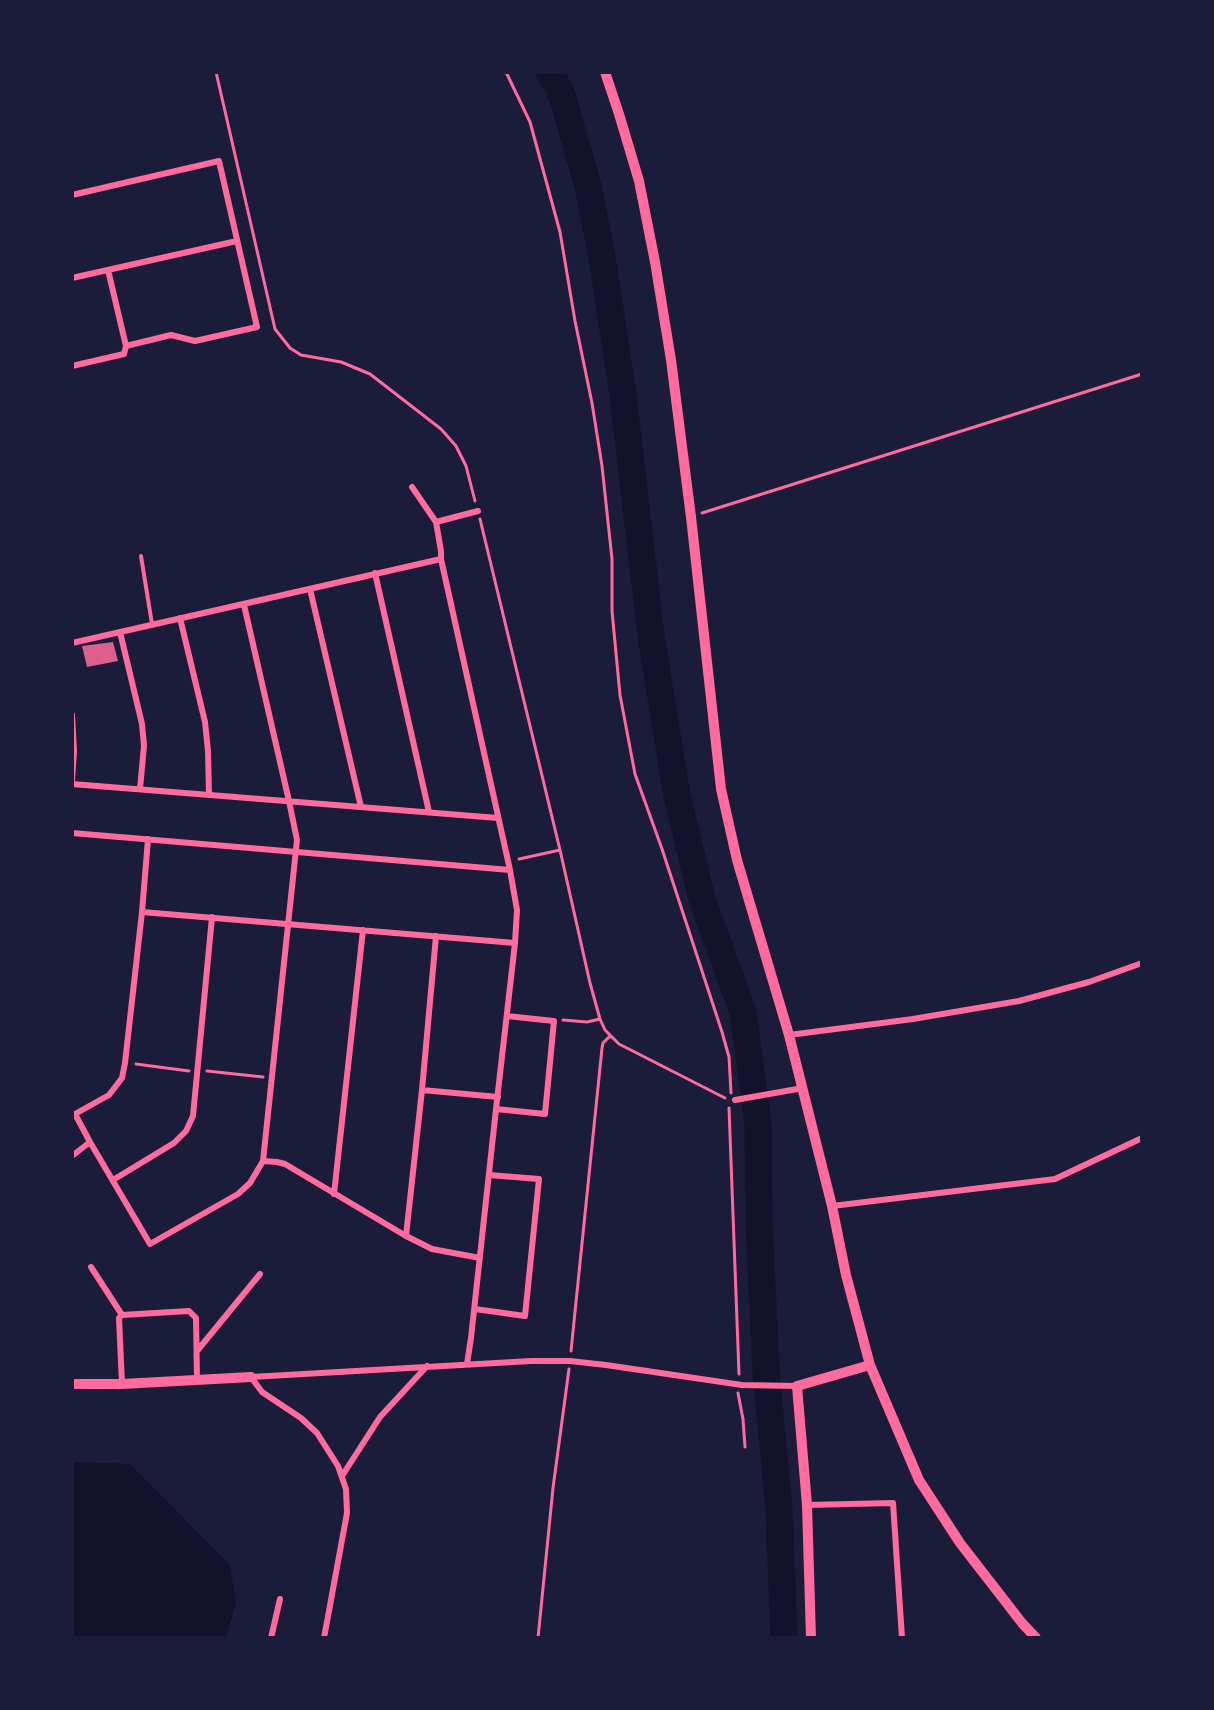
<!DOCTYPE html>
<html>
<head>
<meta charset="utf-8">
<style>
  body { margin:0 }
  #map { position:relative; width:1214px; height:1710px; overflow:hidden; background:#1b1b3a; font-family:"DejaVu Sans",sans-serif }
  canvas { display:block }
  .frame { position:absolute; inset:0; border:74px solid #1b1b3a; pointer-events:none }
</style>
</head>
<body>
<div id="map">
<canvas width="1214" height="1710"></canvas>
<div class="frame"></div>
</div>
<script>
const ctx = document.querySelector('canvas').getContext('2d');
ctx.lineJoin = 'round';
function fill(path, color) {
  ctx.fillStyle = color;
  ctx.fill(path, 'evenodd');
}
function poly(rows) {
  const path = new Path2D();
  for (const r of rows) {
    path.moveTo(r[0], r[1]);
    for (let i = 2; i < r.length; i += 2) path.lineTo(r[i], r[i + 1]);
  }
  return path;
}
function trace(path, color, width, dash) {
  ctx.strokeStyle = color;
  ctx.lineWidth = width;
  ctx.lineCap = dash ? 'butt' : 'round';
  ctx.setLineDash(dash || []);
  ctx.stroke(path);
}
fill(poly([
  [72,1462,130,1464,230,1565,236,1602,226,1638,72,1638]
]), '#12122b');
trace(poly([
  [549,72,561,92,588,186,602,257,623,395,651,636,677,796,703,902,743,1012,758,1123,759,1221,766,1371,779,1510,784,1638]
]), '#12122b', 27);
fill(poly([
  [113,642,118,661,87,667,82,646]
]), '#dd5f8e');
trace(poly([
  [216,72,275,329,290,348,301,355,341,362,370,374,441,429,456,446,466,466,475,501],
  [506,72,530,122,560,232,575,321,592,403,602,466,612,559,612,611,620,695,635,774,662,849,722,1032,729,1057,731,1093],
  [702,513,1142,374],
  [480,519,560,850,590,983,600,1019,605,1030,619,1044,725,1098],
  [519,859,560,850],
  [563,1020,587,1022,600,1019],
  [136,1064,189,1071],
  [207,1071,263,1077],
  [729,1108,739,1374],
  [571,1351,602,1048,603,1043,610,1036],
  [738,1393,743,1419,745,1447],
  [538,1638,553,1488,569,1369]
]), '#ff6b9d', 3);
trace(poly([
  [141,556,152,624]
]), '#ff6b9d', 4);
trace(poly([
  [72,195,219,161,257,327,195,341,171,335,126,346],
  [72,278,237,241],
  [72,366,124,354,126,346,108,270],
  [412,487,436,522],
  [441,559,441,551,436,522,478,511],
  [375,573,429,812],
  [310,589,361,807],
  [180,618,205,722,208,751,209,795],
  [120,632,142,724,144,746,140,789],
  [72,643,441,559,510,870,517,910,515,943,496,1109,471,1338,467,1364],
  [72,715,74,751,72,780],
  [72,784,498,818],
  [72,833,510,870],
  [142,912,515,943],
  [789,1035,913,1019,1019,1001,1089,982,1142,963],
  [422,1090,498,1097],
  [735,1100,803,1088],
  [496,1109,545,1114,554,1021,507,1016],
  [75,1114,109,1095,122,1078,125,1063,142,912,148,839],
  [72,1115,75,1114,90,1142,150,1244,238,1194,250,1183,263,1161,297,840,289,801,244,605],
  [72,1156,90,1142],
  [263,1161,277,1162,285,1164,406,1236,432,1249,480,1258],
  [113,1180,174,1143,186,1131,193,1116,212,917],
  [334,1194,363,930],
  [832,1206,1055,1179,1142,1138],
  [406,1236,422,1090,436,936],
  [91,1267,122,1315],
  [475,1309,525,1316,539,1179,489,1175],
  [197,1351,260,1274],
  [251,1377,531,1361,570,1361,606,1365,742,1385,797,1386],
  [251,1377,262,1392,301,1418,317,1433,338,1466,346,1489,347,1513,324,1638],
  [122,1384,119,1318,122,1315,189,1311,196,1318,197,1380],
  [342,1476,380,1417,427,1366],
  [807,1505,893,1503,902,1638],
  [271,1638,280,1599]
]), '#ff6b9d', 6);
trace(poly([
  [72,1384,122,1384,251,1377]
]), '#ff6b9d', 10);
trace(poly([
  [605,72,619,114,639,181,655,262,671,360,691,517,721,789,737,860,789,1035,832,1206,846,1275,870,1365,919,1480,960,1543,1022,1623,1036,1638],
  [811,1638,807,1505,797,1386,870,1365]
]), '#ff6b9d', 10);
</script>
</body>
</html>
